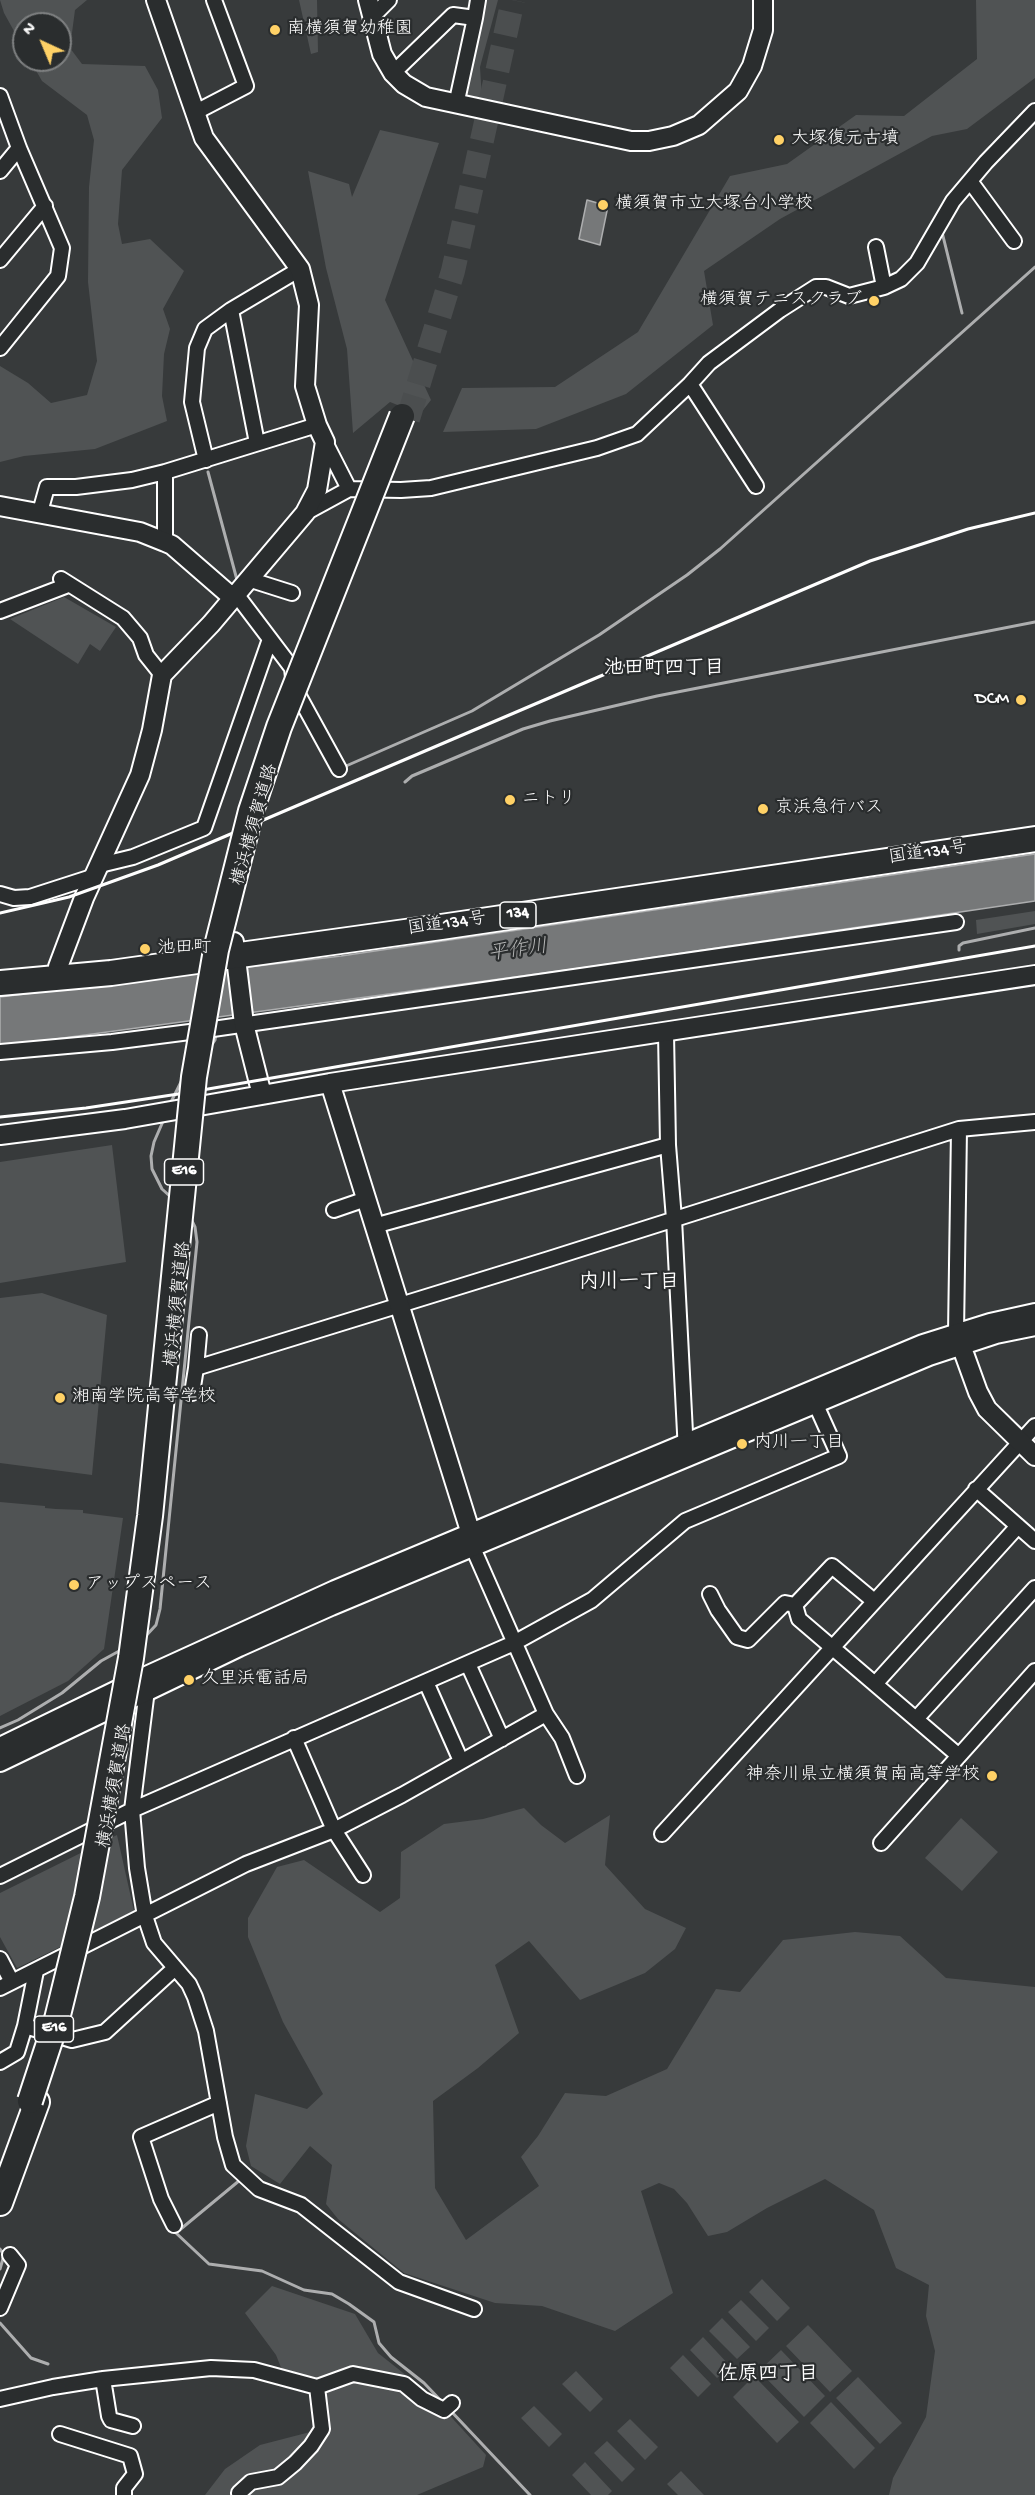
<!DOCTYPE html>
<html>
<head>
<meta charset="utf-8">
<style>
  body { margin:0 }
  #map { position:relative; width:1035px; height:2495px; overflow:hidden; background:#373a3b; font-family:"Gochi Hand",sans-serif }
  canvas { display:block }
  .north { position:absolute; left:12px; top:12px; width:60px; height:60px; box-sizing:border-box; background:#2a2d2e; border:2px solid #7f8182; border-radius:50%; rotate:316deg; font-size:16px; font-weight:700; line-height:24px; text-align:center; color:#fff }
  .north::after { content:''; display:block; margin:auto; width:21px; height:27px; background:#ffd166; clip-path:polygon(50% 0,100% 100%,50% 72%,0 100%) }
</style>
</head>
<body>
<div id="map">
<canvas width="1035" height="2495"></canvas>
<div class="north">N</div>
</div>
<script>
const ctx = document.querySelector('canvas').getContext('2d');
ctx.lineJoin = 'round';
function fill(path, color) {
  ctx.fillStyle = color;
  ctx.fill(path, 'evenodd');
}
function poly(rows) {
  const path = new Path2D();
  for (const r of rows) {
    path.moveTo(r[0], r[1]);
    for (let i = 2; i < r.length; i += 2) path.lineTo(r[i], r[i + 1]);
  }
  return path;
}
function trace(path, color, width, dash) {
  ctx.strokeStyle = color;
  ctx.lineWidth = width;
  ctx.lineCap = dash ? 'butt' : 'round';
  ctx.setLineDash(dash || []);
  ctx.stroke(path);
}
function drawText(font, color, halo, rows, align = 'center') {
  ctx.font = font + ' "Gochi Hand","Klee One",sans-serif';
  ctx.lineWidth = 4.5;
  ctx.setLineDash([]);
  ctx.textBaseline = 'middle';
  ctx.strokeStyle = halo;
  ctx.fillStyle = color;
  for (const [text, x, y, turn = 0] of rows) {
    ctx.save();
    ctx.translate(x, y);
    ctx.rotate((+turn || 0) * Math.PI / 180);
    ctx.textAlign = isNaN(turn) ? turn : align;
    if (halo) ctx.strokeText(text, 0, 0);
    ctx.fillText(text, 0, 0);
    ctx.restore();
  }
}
fill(poly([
  [0,0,87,0,75,10,70,48,82,64,145,66,158,90,162,118,122,170,118,224,122,244,150,239,184,271,163,309,170,329,164,354,162,396,167,421,95,449,24,456,0,462,0,366,28,383,51,403,87,395,97,361,88,282,89,187,94,140,87,115,42,81,30,60,60,60,60,24,24,24,24,49,4,13],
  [299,0,317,0,318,52,311,54],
  [484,0,498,0,480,67,482,99,479,102,471,101,466,93],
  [976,0,1035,0,1035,78,967,129,932,136,780,219,704,271,713,325,626,394,536,429,443,432,462,388,555,387,638,332,730,176,787,164,856,115,904,116,977,59],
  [380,130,439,143,385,300,431,400,420,414,390,402,353,433,347,349,326,268,308,171,349,184,352,197],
  [64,597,116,627,100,651,90,644,78,664,10,619],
  [1035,911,1035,924,977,934,976,920],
  [112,1145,126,1262,0,1283,0,1162],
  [42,1293,107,1315,92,1475,0,1463,0,1298],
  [0,1502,45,1506,45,1508,56,1509,83,1510,83,1513,123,1518,104,1649,68,1681,0,1716],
  [524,1808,541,1825,565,1843,610,1815,605,1865,645,1909,686,1928,675,1949,645,1973,580,2000,529,1941,495,1965,519,2033,478,2068,433,2101,435,2188,466,2240,539,2186,521,2157,538,2136,565,2093,606,2096,667,2069,716,1989,740,1992,783,1940,855,1932,900,1936,946,1978,1035,1987,1035,2495,889,2495,893,2478,926,2417,935,2351,926,2316,929,2285,896,2268,874,2210,825,2179,767,2208,727,2232,708,2236,687,2203,674,2189,659,2183,641,2191,673,2293,615,2331,542,2306,495,2303,404,2273,338,2219,326,2204,332,2165,310,2146,280,2184,251,2166,246,2146,255,2094,307,2109,323,2094,283,2022,248,1937,248,1918,277,1867,304,1860,380,1912,400,1898,401,1852,444,1824,483,1819],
  [961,1818,998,1852,962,1891,925,1858],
  [117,1835,134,1911,17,1968,0,1937,0,1893],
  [762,2279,790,2308,777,2321,749,2292],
  [272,2286,355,2314,378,2353,431,2395,486,2455,483,2467,417,2495,205,2495,225,2469,260,2445,314,2431,320,2378,282,2370,276,2355,245,2313],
  [741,2300,769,2328,756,2341,728,2312],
  [722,2318,750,2347,737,2359,709,2331],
  [808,2325,852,2371,830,2392,786,2346],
  [703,2337,730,2366,717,2378,690,2350],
  [781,2350,825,2396,804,2417,759,2371],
  [683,2355,711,2384,698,2397,670,2368],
  [576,2371,603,2399,590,2412,562,2384],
  [754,2376,799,2422,777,2443,733,2397],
  [858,2377,902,2423,880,2444,836,2398],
  [831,2402,875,2448,854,2469,810,2423],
  [534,2406,562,2434,549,2447,521,2418],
  [630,2419,658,2447,645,2460,617,2431],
  [607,2441,635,2469,622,2482,594,2453],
  [585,2462,612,2491,608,2495,591,2495,572,2475],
  [681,2471,704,2495,678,2495,667,2484]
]), '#505354');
const water = poly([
  [587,200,608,206,600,245,579,239,587,200],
  [1035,854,1035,901,581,968,11,1045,0,1045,0,997,341,956,1035,854]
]);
fill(water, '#767879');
trace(water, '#adaeaf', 1.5);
trace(poly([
  [942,232,962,313],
  [208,472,237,580],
  [346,766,472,711,599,635,687,575,720,549,1035,267],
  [405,782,412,776,523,729,550,721,657,696,1035,622],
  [959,950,959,946,963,943,1035,928],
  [211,1046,215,1040,216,1033],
  [170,1104,183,1078],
  [164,1119,154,1142,151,1156,152,1169,162,1189,173,1199],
  [143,1639,156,1625,160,1609,197,1242,195,1227,191,1219],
  [0,1728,18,1720,62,1693,101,1661,121,1650],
  [240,2180,176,2233,209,2264,262,2271,304,2290,332,2294,349,2304,374,2322,379,2343,391,2357,424,2383,445,2405],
  [0,2249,4,2255,0,2269],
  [0,2323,31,2358,48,2364],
  [449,2409,530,2495]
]), '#adaeaf', 3);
trace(poly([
  [408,419,453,271,513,0]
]), '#4b4e4f', 24, [24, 12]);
const street = poly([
  [373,16,389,0],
  [393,73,453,15,475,18,478,0],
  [0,96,19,148,62,248,58,276,0,348],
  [456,105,475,18],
  [194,113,246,86,214,0],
  [0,171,19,148],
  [970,181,1014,241],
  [876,247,884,287],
  [0,260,45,206],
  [231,310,257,443],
  [690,384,756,486],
  [325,442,349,489,401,490,431,488,597,448,637,434,690,384,709,363,780,310,816,287,826,287,849,296,884,287,901,279,917,263,953,201,986,162,1035,111],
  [206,460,192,402,197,348,205,329,231,310,300,269],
  [40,512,47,487,76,487,132,480,165,472],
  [305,513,349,489],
  [165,542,165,472,317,425],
  [61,579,123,618,140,638,146,655,162,675],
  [248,579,292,593],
  [236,594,292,668,294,687,339,769],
  [0,611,68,585],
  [100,865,133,857,204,828,270,639],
  [0,894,14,898,30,897,95,876],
  [666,1033,668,1145,674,1219,686,1452],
  [0,1052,112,1042,213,1029,956,922],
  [334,1210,366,1199],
  [374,1226,668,1145],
  [956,1333,959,1129],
  [199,1335,196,1368,549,1259,959,1129,1035,1122],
  [192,1393,196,1368],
  [976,1489,1035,1541],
  [473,1548,546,1714,562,1738,577,1776],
  [710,1594,718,1610,737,1637,748,1640,785,1603,795,1605],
  [874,1601,832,1566,795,1605,799,1619,959,1756],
  [468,1664,502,1739],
  [426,1682,461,1761],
  [875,1684,1018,1526],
  [145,1686,147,1690,132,1810,137,1868,145,1916,154,1943,189,1984,195,1997,206,2031,225,2137,233,2165,259,2189,301,2205,399,2282,474,2309],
  [916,1719,1035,1588],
  [294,1738,334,1830,363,1875],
  [662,1834,1035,1426],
  [881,1843,1035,1671],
  [0,1876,132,1810,514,1643,592,1600,685,1521,839,1456,812,1396],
  [0,1959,12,1982],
  [0,1988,246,1864,334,1830,402,1795,546,1714],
  [25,2026,72,2040,105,2032,175,1968],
  [0,2062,17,2052,25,2026,36,1971],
  [174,2225,161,2199,141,2137,219,2103],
  [0,2308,18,2265,10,2255],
  [103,2379,109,2416,111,2420,133,2426],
  [0,2399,53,2387,103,2379,211,2368,254,2370,317,2387],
  [60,2434,130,2456,135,2474,124,2488,124,2495],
  [239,2493,251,2482,278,2477,295,2463,311,2446,322,2429,317,2387,353,2374,404,2384,422,2399,444,2410,452,2403]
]);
const secondary = poly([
  [368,0,382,54,393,73,404,84,426,97,631,141,649,141,673,136,699,125,738,91,752,66,763,30,763,0],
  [0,506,140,532,165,542,172,545,233,598],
  [234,942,244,1024,262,1095,330,1083,471,1534,472,1544],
  [58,979,58,967,84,898,140,775,152,730,162,675,211,624,305,513,317,490,325,442,317,425,305,386,309,305,300,269,204,138,156,0],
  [330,1083,1035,975],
  [0,1135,125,1119,262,1095],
  [957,1334,978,1392,987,1409,1035,1456],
  [0,1747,142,1678,335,1590,923,1344,990,1323,1035,1313],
  [0,1762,239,1647,331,1606,929,1356,996,1334,1035,1326]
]);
const highway = poly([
  [0,983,111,973,441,927,1035,839],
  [0,2203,37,2102]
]);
trace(street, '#fff', 18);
trace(secondary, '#fff', 22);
trace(highway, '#fff', 28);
trace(street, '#2a2d2e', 14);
trace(secondary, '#2a2d2e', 18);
trace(highway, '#2a2d2e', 24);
trace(poly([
  [0,913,69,897,158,865,870,561,968,529,1035,513],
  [0,1117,86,1108,185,1093,1035,946]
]), '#fff', 3);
const highwayBridge = poly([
  [30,2101,57,2019,87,1897,131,1658,150,1516,194,1077,216,950,251,811,279,727,402,416]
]);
trace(highwayBridge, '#fff', 28, []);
trace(highwayBridge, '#2a2d2e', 24);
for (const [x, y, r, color] of [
  [275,30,6,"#ffd166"],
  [779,140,6,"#ffd166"],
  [603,205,6,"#ffd166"],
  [874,301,6,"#ffd166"],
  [1021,700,6,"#ffd166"],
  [510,800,6,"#ffd166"],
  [763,809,6,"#ffd166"],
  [145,949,6,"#ffd166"],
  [60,1398,6,"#ffd166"],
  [742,1444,6,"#ffd166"],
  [74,1585,6,"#ffd166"],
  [189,1680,6,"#ffd166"],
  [992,1776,6,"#ffd166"]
]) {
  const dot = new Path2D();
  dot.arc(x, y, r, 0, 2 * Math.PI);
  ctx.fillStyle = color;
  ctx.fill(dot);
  trace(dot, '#2a2d2e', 2);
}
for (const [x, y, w] of [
  [518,915,36],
  [184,1172,39],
  [54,2029,39]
]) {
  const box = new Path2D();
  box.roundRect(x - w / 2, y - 13, w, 26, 4.5);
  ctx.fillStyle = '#2a2d2e';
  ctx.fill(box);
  trace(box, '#fff', 1.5);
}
drawText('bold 16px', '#fff', null, [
  ["134",518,915],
  ["E16",184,1172],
  ["E16",54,2029]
]);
drawText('18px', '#fff', '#2a2d2e', [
  ["南横須賀幼稚園",287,30],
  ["大塚復元古墳",791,140],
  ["横須賀市立大塚台小学校",615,205],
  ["横須賀テニスクラブ",862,301,"right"],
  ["DCM",1009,700,"right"],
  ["ニトリ",522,800],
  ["京浜急行バス",775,809],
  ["池田町",157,949],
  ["湘南学院高等学校",72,1398],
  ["内川一丁目",754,1444],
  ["アップスペース",86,1585],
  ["久里浜電話局",201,1680],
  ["神奈川県立横須賀南高等学校",980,1776,"right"]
], 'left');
drawText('18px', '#fff', '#2a2d2e', [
  ["横浜横須賀道路",256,825,-74],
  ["国道134号",928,854,-8],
  ["国道134号",447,925,-8],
  ["横浜横須賀道路",179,1304,-84],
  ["横浜横須賀道路",116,1786,-80]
]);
drawText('bold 20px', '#fff', '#2a2d2e', [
  ["池田町四丁目",664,670],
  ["内川一丁目",629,1284],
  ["佐原四丁目",768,2376]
]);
drawText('italic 20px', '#b4b5b5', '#2a2d2e', [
  ["平作川",518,952,-8]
]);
</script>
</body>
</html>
